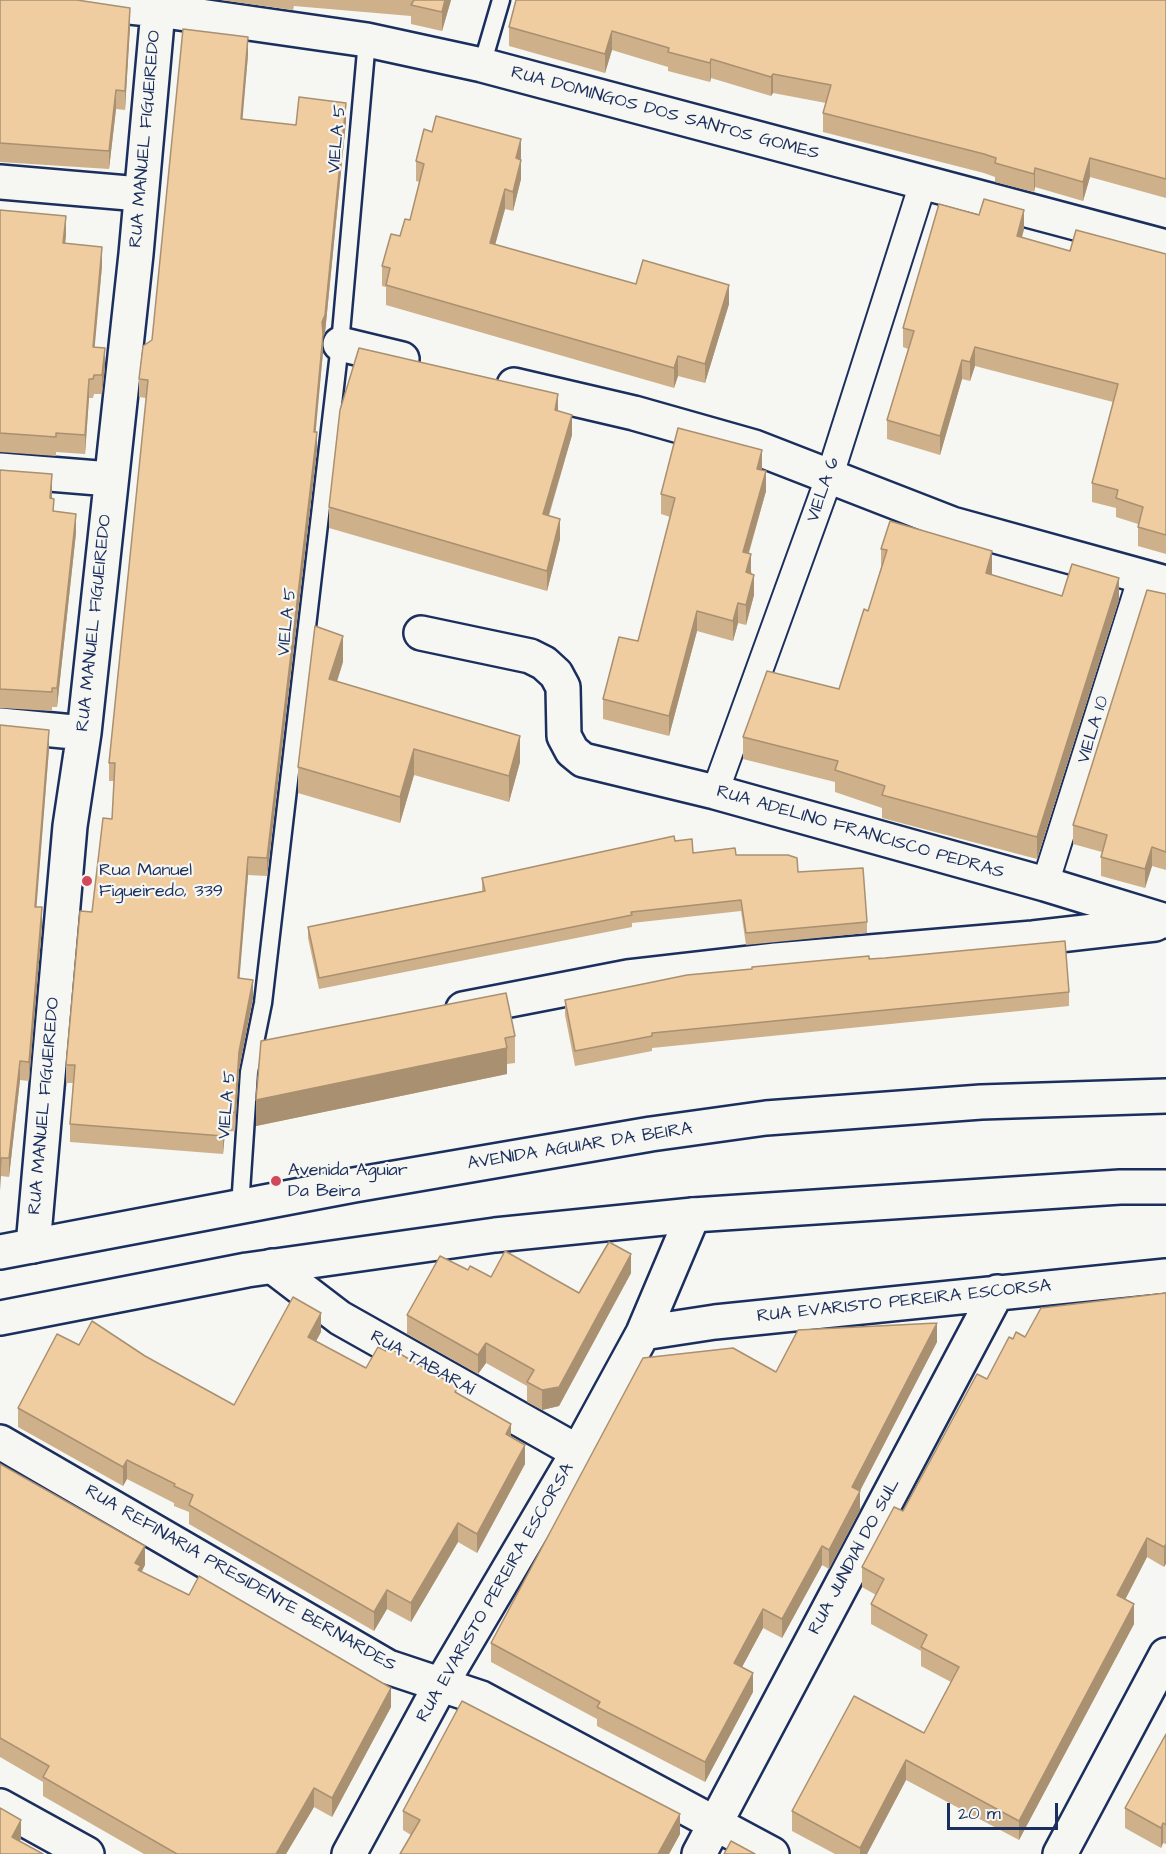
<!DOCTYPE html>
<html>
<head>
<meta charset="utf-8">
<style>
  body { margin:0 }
  #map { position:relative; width:1166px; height:1854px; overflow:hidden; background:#f6f6f2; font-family:"Architects Daughter",sans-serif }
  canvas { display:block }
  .scale { position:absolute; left:947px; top:1803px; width:111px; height:27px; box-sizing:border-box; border:3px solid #1b2f5e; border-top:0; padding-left:8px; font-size:18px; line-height:21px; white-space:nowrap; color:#1b2f5e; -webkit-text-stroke:4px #f6f6f2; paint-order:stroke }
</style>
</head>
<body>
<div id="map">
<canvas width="1166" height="1854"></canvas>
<div class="scale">20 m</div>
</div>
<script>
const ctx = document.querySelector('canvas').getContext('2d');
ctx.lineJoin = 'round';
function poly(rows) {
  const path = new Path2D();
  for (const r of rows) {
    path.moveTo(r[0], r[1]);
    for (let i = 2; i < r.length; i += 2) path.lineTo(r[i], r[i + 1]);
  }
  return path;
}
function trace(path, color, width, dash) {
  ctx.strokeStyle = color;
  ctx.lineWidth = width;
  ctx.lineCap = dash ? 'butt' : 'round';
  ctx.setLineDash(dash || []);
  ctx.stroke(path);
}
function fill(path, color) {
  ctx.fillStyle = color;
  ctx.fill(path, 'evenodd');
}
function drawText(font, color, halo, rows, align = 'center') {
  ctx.font = font + ' "Architects Daughter",sans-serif';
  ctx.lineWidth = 4.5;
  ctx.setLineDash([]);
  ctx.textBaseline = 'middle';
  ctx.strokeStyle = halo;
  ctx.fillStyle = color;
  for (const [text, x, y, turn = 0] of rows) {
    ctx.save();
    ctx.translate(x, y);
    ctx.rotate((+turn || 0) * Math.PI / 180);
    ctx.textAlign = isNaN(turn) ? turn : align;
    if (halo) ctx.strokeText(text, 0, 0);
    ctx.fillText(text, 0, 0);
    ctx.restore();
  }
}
const service = poly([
  [482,65,501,0],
  [240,1207,249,1072,263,1003,340,344,367,40]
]);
const pedestrian = poly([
  [715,792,830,475,923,183],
  [1045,884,1142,576]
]);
const minor = poly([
  [64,0,158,10,367,40,482,65,1166,247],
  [0,182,140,194],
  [340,344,402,359],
  [514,385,634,413,754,447,952,524,1166,583],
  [0,470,110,479],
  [421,633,530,656,544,663,556,674,563,687,564,736,572,751,583,760,715,792,1045,884,1166,921],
  [0,725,84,733],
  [463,1009,628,977,776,960,1033,938,1155,924],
  [33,1246,70,826,84,733,136,254,159,0],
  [272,1266,340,1318,578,1452],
  [643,1333,715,1322,1166,1276],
  [0,1442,388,1667,481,1698,772,1854],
  [0,1806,87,1854],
  [349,1854,440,1686,578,1452,643,1333,693,1215],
  [699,1854,997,1292],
  [1060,1854,1166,1655]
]);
const secondary = poly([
  [0,1252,354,1185,651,1134,766,1118,981,1102,1166,1096],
  [0,1318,247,1270,495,1235,693,1215,1120,1187,1166,1187]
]);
trace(service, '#1b2f5e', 21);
trace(pedestrian, '#1b2f5e', 30);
trace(minor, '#1b2f5e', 38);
trace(secondary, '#1b2f5e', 38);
trace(service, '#f6f6f2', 16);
trace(pedestrian, '#f6f6f2', 26);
trace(minor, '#f6f6f2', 33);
trace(secondary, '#f6f6f2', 33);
fill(poly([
  [0,0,130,27,125,110,116,109,109,169,0,162],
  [220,0,451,0,442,31,411,24,411,16,294,6,293,10],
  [1166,0,1166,198,1090,177,1083,201,1035,187,1034,192,995,182,995,177,984,173,823,132,823,113,826,103,773,93,771,96,711,78,710,82,668,71,668,67,612,50,605,73,509,46,509,27],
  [248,55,242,119,296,125,346,121,325,333,323,337,323,352,315,432,317,450,267,876,248,875,239,979,253,998,239,1070,235,1131,225,1132,223,1154,70,1142,70,1124,73,1083,66,1083,66,1065,92,912,112,819,114,781,109,781,109,763,146,398,139,397,139,379],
  [520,159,521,179,513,211,505,209,495,245,636,284,729,304,705,383,678,376,674,388,386,305,386,287,382,286,382,266,400,236,410,220,420,182,416,181,416,161],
  [0,210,66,235,65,244,102,266,94,347,105,367,102,394,94,394,93,398,89,398,85,454,56,452,56,456,0,452],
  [1024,229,1022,237,1070,251,1166,254,1166,554,1138,546,1138,524,1116,517,1116,508,1092,502,1092,483,1113,402,975,366,970,381,962,379,940,455,887,439,887,420,908,349,903,347,903,328],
  [558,411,572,435,549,516,560,539,547,591,329,528,329,507],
  [0,470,52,493,52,498,54,511,76,533,57,707,52,707,52,711,0,708],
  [762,470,766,491,749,553,754,595,746,625,738,623,733,641,697,631,669,736,603,719,603,699,638,641,670,517,661,514,661,494],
  [881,549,992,573,992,575,1062,596,1119,600,1037,859,882,818,882,808,835,792,835,782,743,759,743,737,839,689,868,611,881,568],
  [1166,594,1166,870,1152,866,1145,888,1101,876,1101,857,1102,852,1073,844,1073,825],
  [343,662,337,682,520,762,509,802,414,775,400,823,298,793,298,767],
  [0,725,49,749,36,907,42,926,29,1081,20,1080,9,1177,1,1176],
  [675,841,693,853,736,855,798,872,867,922,867,933,746,945,741,911,632,923,632,927,319,989,308,938,308,927,482,891,482,878],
  [869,959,1069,992,1069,1006,652,1048,652,1051,575,1066,565,1015,565,1000],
  [515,1036,515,1063,507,1064,507,1074,256,1126,261,1041],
  [468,1270,491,1277,579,1293,631,1273,559,1406,542,1410,527,1402,527,1386,486,1363,478,1374,407,1334,407,1315],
  [1166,1293,1164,1567,1147,1557,1125,1600,1134,1624,1019,1840,906,1780,867,1854,835,1854,792,1831,792,1811,924,1733,951,1682,921,1666,921,1651,871,1624,871,1604,876,1595,862,1587,862,1567,903,1511,1013,1339,1025,1337],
  [321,1332,316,1341,366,1368,458,1393,511,1437,525,1464,477,1553,458,1542,411,1622,387,1609,374,1631,189,1524,189,1512,174,1506,174,1503,127,1479,123,1486,18,1427,18,1408,79,1345,145,1356,234,1405],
  [937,1342,860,1491,860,1510,829,1569,822,1565,782,1638,763,1628,742,1667,753,1692,705,1782,597,1726,597,1719,491,1662,491,1643,776,1372],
  [0,1464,145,1565,141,1572,391,1707,332,1817,314,1807,286,1854,144,1854,43,1796,43,1782,0,1757],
  [1166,1734,1166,1844,1163,1843,1161,1848,1125,1828,1125,1808],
  [403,1811,680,1834,669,1854,400,1854,411,1835,403,1830]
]), '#ceb08a');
fill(poly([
  [445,0,451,0,442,31,442,12],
  [130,8,130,27,125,110,125,91],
  [612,31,612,50,605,73,605,54],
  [248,37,248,55,241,137,241,119],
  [711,59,711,78,710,82,710,63],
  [773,74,773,93,771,96,771,77],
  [116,90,116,109,109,169,109,151],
  [346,103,346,121,325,333,323,337,323,352,314,450,314,432,322,322],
  [521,139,521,158,516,178,516,158],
  [1090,158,1090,177,1083,201,1083,182],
  [521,160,521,179,513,211,513,192],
  [1035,168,1035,187,1034,192,1034,174],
  [505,189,505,209,490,263,490,243],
  [1024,210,1024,229,1017,255,1017,236],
  [66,216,66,235,63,262,63,243],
  [102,247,102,266,93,366,93,347],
  [729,285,729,304,705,383,705,364],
  [975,347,975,366,970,381,970,362],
  [105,348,105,367,102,394,102,375],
  [678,356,678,376,674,388,674,368],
  [962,360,962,379,940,455,940,436],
  [89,379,89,398,85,454,85,435],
  [558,394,558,415,555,410],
  [572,415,572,435,543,534,543,514],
  [317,432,317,450,267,876,267,858],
  [762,450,762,470,757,469],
  [766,471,766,491,743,572,743,552],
  [52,474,52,493,50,517,50,498],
  [76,514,76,533,57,707,57,688],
  [560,519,560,539,547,591,547,571],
  [992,551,992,573,986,595,986,573],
  [751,554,751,574,746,572],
  [754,575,754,595,746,625,746,605],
  [1119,578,1119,600,1037,859,1037,837],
  [738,603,738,623,733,641,733,621],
  [697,611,697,631,669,736,669,716],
  [343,636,343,662,329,705,329,679],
  [49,730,49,749,35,926,35,907],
  [520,736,520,762,509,802,509,776],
  [414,749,414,775,400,823,400,797],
  [1152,847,1152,866,1145,888,1145,869],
  [248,857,248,875,238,997,238,978],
  [42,907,42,926,29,1081,29,1062],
  [253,980,253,998,239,1070,235,1131,235,1112,239,1052],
  [507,1048,507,1074,256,1126,256,1100],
  [20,1061,20,1080,9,1177,9,1158],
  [225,1114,225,1132,223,1154,223,1136],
  [1,1158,1,1176,0,1191,0,1172],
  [631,1254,631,1273,559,1406,542,1410,542,1390],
  [321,1313,321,1332,308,1356,308,1337],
  [937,1323,937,1342,852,1506,852,1487],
  [486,1343,486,1363,478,1374,478,1355],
  [511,1424,511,1443,506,1434],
  [525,1445,525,1464,477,1553,477,1534],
  [127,1460,127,1479,123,1486,123,1467],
  [860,1491,860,1510,829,1569,829,1550],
  [458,1523,458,1542,411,1622,411,1603],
  [1147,1538,1147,1557,1117,1615,1117,1595],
  [1166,1544,1166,1564,1164,1567,1164,1547],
  [145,1546,145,1565,141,1573,141,1585,135,1563],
  [822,1546,822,1565,782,1638,782,1619],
  [387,1590,387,1609,374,1631,374,1612],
  [1134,1604,1134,1624,1019,1840,1019,1821],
  [763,1609,763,1628,734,1682,734,1663],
  [753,1673,753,1692,705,1782,705,1762],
  [391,1688,391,1707,332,1817,332,1798],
  [906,1760,906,1780,867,1854,860,1854,860,1848],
  [314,1788,314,1807,286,1854,275,1854],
  [680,1814,680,1834,669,1854,658,1854],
  [21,1820,21,1839,13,1854,12,1837],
  [1163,1823,1163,1843,1161,1848,1161,1828]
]), '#a89071');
const building = poly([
  [0,0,77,0,130,8,125,91,116,90,109,151,0,143,0,0],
  [414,0,445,0,442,12,411,5,414,0],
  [516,0,1166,0,1166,179,1090,158,1083,182,1035,168,1034,174,995,163,996,158,984,154,823,113,831,85,773,74,771,77,711,59,710,63,668,52,669,48,612,31,605,54,509,27,516,0],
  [183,29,248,37,241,119,296,125,299,97,346,103,325,315,322,322,323,334,314,432,317,432,267,858,248,857,238,978,253,980,239,1052,235,1112,225,1114,223,1136,70,1124,75,1065,66,1065,80,911,92,912,103,818,112,819,115,763,109,763,148,380,139,379,143,346,152,340,183,29],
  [436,116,521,139,516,158,521,160,513,192,505,189,490,243,636,284,643,260,729,285,705,364,678,356,674,368,386,285,390,268,382,266,391,234,400,236,405,219,410,220,424,164,416,161,424,129,432,132,436,116],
  [984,199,1024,210,1017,236,1070,251,1076,230,1166,254,1166,535,1138,527,1143,507,1116,498,1118,490,1092,483,1118,384,975,347,970,362,962,360,940,436,887,420,914,331,903,328,939,204,979,215,984,199],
  [0,210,66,216,63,243,102,247,93,347,105,348,102,375,94,375,93,379,89,379,85,435,56,433,56,437,0,433,0,210],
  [359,348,558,394,555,410,572,415,543,514,560,519,547,571,329,507,340,410,359,348],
  [678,428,762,450,757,469,766,471,743,552,751,554,746,572,754,575,746,605,738,603,733,621,697,611,669,716,603,699,619,637,638,641,675,498,661,494,678,428],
  [0,470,52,474,50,498,54,499,53,511,76,514,57,688,52,688,52,692,0,689,0,470],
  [890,521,992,551,986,573,1062,596,1072,564,1119,578,1037,837,882,795,885,786,835,770,838,761,743,737,767,671,839,689,864,609,868,611,887,550,881,549,890,521],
  [1147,590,1166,594,1166,852,1152,847,1145,869,1101,857,1107,835,1073,825,1147,590],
  [315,626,343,636,329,679,520,736,509,776,414,749,400,797,298,767,315,626],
  [0,725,49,730,35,907,42,907,29,1062,20,1061,9,1158,1,1158,0,1172,0,725],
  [674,836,675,841,692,839,693,853,735,848,736,855,788,855,797,858,798,872,863,868,867,922,746,933,741,900,631,912,632,915,319,978,308,927,485,891,482,878,674,836],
  [1065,941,1069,992,652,1033,652,1036,575,1051,565,1000,687,975,752,969,752,967,869,956,869,959,885,958,1065,941],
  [506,993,515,1036,505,1038,507,1048,256,1100,261,1041,506,993],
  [609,1242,631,1254,559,1387,542,1390,527,1382,534,1370,486,1343,478,1355,407,1315,440,1256,468,1270,470,1266,491,1277,505,1251,579,1293,609,1242],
  [1166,1293,1166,1544,1164,1547,1147,1538,1117,1595,1134,1604,1019,1821,906,1760,860,1848,792,1811,854,1696,924,1733,959,1667,921,1647,927,1635,871,1604,884,1579,862,1567,894,1507,903,1511,977,1374,987,1379,1009,1337,1013,1339,1016,1332,1025,1337,1041,1308,1166,1293],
  [293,1297,321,1313,308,1337,366,1368,378,1347,386,1351,388,1347,458,1387,455,1392,511,1424,506,1434,525,1445,477,1534,458,1523,411,1603,387,1590,374,1612,189,1505,193,1495,174,1486,175,1484,127,1460,123,1467,18,1408,57,1334,79,1345,92,1321,145,1356,234,1405,293,1297],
  [937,1323,852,1487,860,1491,829,1550,822,1546,782,1619,763,1609,734,1663,753,1673,705,1762,597,1707,600,1702,491,1643,643,1358,733,1348,776,1372,798,1330,937,1323],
  [0,1464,145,1546,135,1563,141,1566,138,1570,189,1595,199,1576,391,1688,332,1798,314,1788,276,1854,177,1854,43,1777,49,1766,0,1738,0,1464],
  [462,1701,680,1814,658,1854,400,1854,420,1820,403,1811,462,1701],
  [1166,1734,1166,1825,1163,1823,1161,1828,1125,1808,1166,1734],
  [0,1808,21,1820,12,1837,43,1854,0,1854,0,1808],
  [731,1841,755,1854,724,1854,731,1841]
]);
fill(building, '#f0cda1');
trace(building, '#a89071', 1.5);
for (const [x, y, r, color] of [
  [87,881,6,"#d1495b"],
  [276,1181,6,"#d1495b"]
]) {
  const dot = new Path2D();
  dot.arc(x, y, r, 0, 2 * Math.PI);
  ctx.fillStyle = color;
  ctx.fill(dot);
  trace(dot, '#f6f6f2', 2);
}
drawText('18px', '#1b2f5e', '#f6f6f2', [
  ["RUA DOMINGOS DOS SANTOS GOMES",665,114,15],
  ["RUA MANUEL FIGUEIREDO",146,139,-85],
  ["VIELA 5",338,139,-85],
  ["VIELA 6",824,490,-71],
  ["VIELA 5",288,622,-84],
  ["RUA MANUEL FIGUEIREDO",95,623,-84],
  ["VIELA 10",1094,730,-73],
  ["RUA ADELINO FRANCISCO PEDRAS",860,833,16],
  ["VIELA 5",228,1105,-85],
  ["RUA MANUEL FIGUEIREDO",45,1106,-85],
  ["AVENIDA AGUIAR DA BEIRA",580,1147,-9],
  ["RUA EVARISTO PEREIRA ESCORSA",904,1302,-6],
  ["RUA TABARAÍ",422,1364,29],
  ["RUA JUNDIAÍ DO SUL",855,1557,-62],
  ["RUA REFINARIA PRESIDENTE BERNARDES",240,1579,30],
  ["RUA EVARISTO PEREIRA ESCORSA",496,1593,-60]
]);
drawText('18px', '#1b2f5e', '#f6f6f2', [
  ["Rua Manuel",99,871],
  ["Figueiredo, 339",99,892],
  ["Avenida Aguiar",288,1171],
  ["Da Beira",288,1192]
], 'left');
</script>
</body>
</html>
